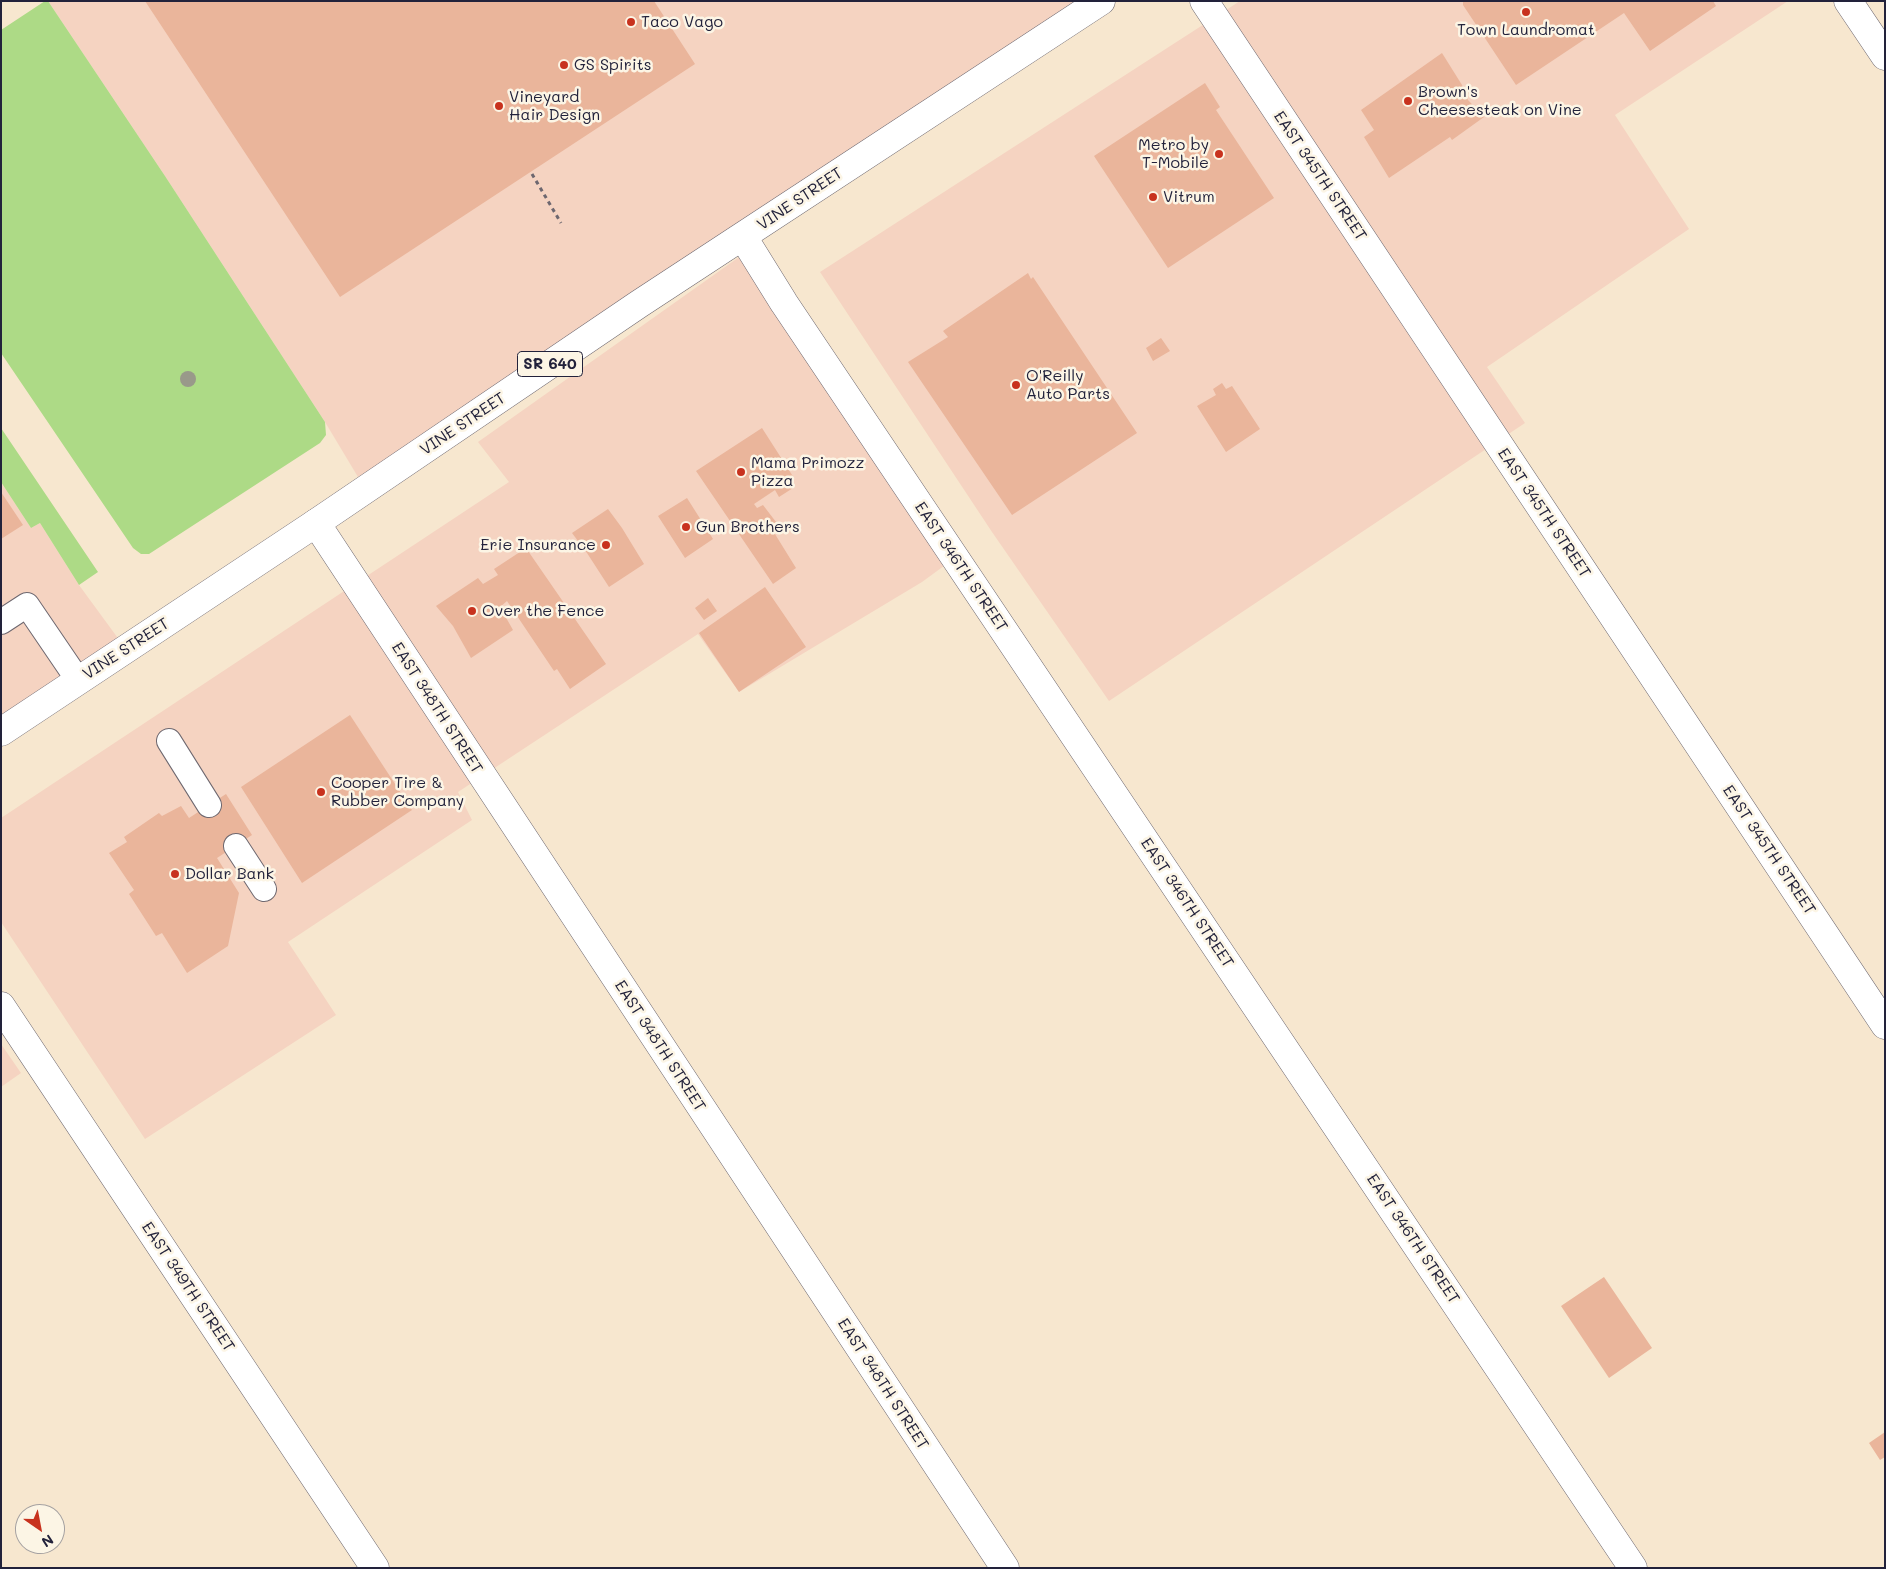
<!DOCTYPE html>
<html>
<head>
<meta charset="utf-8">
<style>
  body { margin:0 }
  #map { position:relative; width:1886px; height:1569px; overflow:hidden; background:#f7e7cf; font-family:Mali,sans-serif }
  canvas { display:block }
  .frame { position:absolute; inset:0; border:2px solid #22223b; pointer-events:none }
  .north { position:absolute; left:15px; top:1504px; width:50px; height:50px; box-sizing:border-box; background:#fcf5e5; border:1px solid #a5a1a1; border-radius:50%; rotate:147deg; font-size:14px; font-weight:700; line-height:20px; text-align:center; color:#22223b }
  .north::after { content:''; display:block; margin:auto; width:18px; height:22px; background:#c8321e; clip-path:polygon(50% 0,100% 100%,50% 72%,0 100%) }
</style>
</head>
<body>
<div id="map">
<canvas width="1886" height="1569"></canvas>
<div class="frame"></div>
<div class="north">N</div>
</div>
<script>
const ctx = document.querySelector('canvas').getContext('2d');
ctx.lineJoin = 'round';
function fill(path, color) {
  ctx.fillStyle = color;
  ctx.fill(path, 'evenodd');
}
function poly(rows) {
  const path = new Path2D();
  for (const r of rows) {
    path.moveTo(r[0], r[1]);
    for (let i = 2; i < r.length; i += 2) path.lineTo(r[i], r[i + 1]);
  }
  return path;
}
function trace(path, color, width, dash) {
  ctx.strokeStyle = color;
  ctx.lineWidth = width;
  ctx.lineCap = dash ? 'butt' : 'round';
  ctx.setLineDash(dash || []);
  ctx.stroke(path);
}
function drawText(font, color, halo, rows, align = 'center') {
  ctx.font = font + ' Mali,sans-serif';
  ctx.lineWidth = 5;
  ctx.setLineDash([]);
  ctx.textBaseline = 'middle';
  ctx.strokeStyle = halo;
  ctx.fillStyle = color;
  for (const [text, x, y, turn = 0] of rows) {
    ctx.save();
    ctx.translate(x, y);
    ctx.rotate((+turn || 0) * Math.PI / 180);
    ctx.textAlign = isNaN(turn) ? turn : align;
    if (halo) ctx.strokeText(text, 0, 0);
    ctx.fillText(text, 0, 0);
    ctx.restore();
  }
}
fill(poly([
  [48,1,1080,1,464,411,358,477,325,422,165,176],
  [1240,1,1788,1,1615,115,1689,229,1487,367,1525,423,1109,701,992,532,820,272],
  [742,255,948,563,922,582,739,692,698,634,458,792,472,820,288,942,336,1015,145,1139,1,922,1,818,509,482,478,442],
  [1,482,31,528,40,523,79,585,120,641,1,719],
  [1,1044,21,1073,1,1087]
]), '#f5d3c1');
fill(poly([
  [45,1,48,1,165,176,325,422,326,435,320,443,149,554,141,554,133,548,1,353,1,30],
  [1,428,98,572,79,585,40,523,31,528,1,482]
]), '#adda86');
fill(poly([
  [145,1,654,1,695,64,340,297],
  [1463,1,1713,1,1716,6,1650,51,1624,13,1516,85,1463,5],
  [1442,53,1462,85,1468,100,1484,117,1452,140,1450,137,1389,178,1364,137,1374,130,1361,110],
  [1205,83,1220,107,1216,110,1274,198,1168,268,1094,156],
  [1028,273,1031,279,1033,277,1137,433,1012,515,908,362,948,337,943,331],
  [1161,338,1170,351,1153,361,1146,348],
  [1222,383,1226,389,1232,386,1260,429,1226,452,1197,406,1216,395,1213,389],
  [762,428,794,478,789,481,793,488,779,497,775,490,754,504,757,508,763,505,776,522,770,526,796,568,773,584,696,471],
  [1,492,23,525,1,539],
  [687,498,713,539,685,558,658,516],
  [608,509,622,528,644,564,609,587,587,553,572,533],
  [526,548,606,664,570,689,557,669,554,671,507,601,500,607,513,630,471,658,453,626,436,606,478,578,483,584,498,575,494,569],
  [765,587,806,647,739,692,699,633],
  [708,598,717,611,704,620,695,608],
  [350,715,412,810,302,883,241,787],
  [226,794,252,835,217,858,239,893,228,946,187,973,162,933,156,936,129,894,134,890,109,853,127,842,124,837,159,813,162,816,181,806,189,818],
  [1604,1277,1652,1348,1609,1378,1561,1306],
  [1885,1432,1885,1457,1880,1460,1869,1443]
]), '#eab59b');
const service = poly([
  [1,622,27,605,78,680],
  [169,741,209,805],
  [236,846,264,889]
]);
const minor = poly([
  [1204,1,1885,1025],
  [1848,1,1885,56],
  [743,237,784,303,1633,1568],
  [316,523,1005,1568],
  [1,1006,375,1568]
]);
const primary = poly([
  [1,732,316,523,639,304,1101,1]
]);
trace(service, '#6d676f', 26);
trace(minor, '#6d676f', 29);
trace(primary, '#6d676f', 29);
trace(poly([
  [532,174,561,223]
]), '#6d676f', 3, [4, 4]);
trace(service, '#fff', 24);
trace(minor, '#fff', 28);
trace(primary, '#fff', 28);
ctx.fillStyle = '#99998a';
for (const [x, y] of [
  [188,379]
]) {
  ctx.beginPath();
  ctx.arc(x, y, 8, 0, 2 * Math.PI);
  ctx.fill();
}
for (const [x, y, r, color] of [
  [1526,12,5,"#c8321e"],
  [631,22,5,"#c8321e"],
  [564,65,5,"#c8321e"],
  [1408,101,5,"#c8321e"],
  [499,106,5,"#c8321e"],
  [1219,154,5,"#c8321e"],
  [1153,197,5,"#c8321e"],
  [1016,385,5,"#c8321e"],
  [741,472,5,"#c8321e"],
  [686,527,5,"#c8321e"],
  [606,545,5,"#c8321e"],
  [472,611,5,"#c8321e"],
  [321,792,5,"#c8321e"],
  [175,874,5,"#c8321e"]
]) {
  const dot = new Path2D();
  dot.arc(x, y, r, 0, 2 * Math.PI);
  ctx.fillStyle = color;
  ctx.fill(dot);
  trace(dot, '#fcf5e5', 2);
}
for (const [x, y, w] of [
  [550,364,65]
]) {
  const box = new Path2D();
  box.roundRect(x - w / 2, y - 12.5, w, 25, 4);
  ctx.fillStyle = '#fcf5e5';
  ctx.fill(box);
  trace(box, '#22223b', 1);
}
drawText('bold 15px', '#22223b', null, [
  ["SR 640",550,364]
]);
drawText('16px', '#22223b', '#fcf5e5', [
  ["Taco Vago",641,22],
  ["Town Laundromat",1526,30,"center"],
  ["GS Spirits",574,65],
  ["Brown's",1418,92],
  ["Cheesesteak on Vine",1418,110],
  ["Vineyard",509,97],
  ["Hair Design",509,115],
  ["Metro by",1209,145,"right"],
  ["T-Mobile",1209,163,"right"],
  ["Vitrum",1163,197],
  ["O'Reilly",1026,376],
  ["Auto Parts",1026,394],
  ["Mama Primozz",751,463],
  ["Pizza",751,481],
  ["Gun Brothers",696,527],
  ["Erie Insurance",596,545,"right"],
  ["Over the Fence",482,611],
  ["Cooper Tire &",331,783],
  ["Rubber Company",331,801],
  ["Dollar Bank",185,874]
], 'left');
drawText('16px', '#22223b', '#fcf5e5', [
  ["EAST 345TH STREET",1320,176,56],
  ["VINE STREET",800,199,-34],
  ["VINE STREET",463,424,-34],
  ["EAST 345TH STREET",1544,513,56],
  ["EAST 346TH STREET",961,567,56],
  ["VINE STREET",126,649,-33],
  ["EAST 348TH STREET",437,708,57],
  ["EAST 345TH STREET",1769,850,56],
  ["EAST 346TH STREET",1187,903,56],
  ["EAST 348TH STREET",660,1046,57],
  ["EAST 346TH STREET",1413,1239,56],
  ["EAST 349TH STREET",188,1287,56],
  ["EAST 348TH STREET",883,1384,57]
]);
</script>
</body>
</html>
